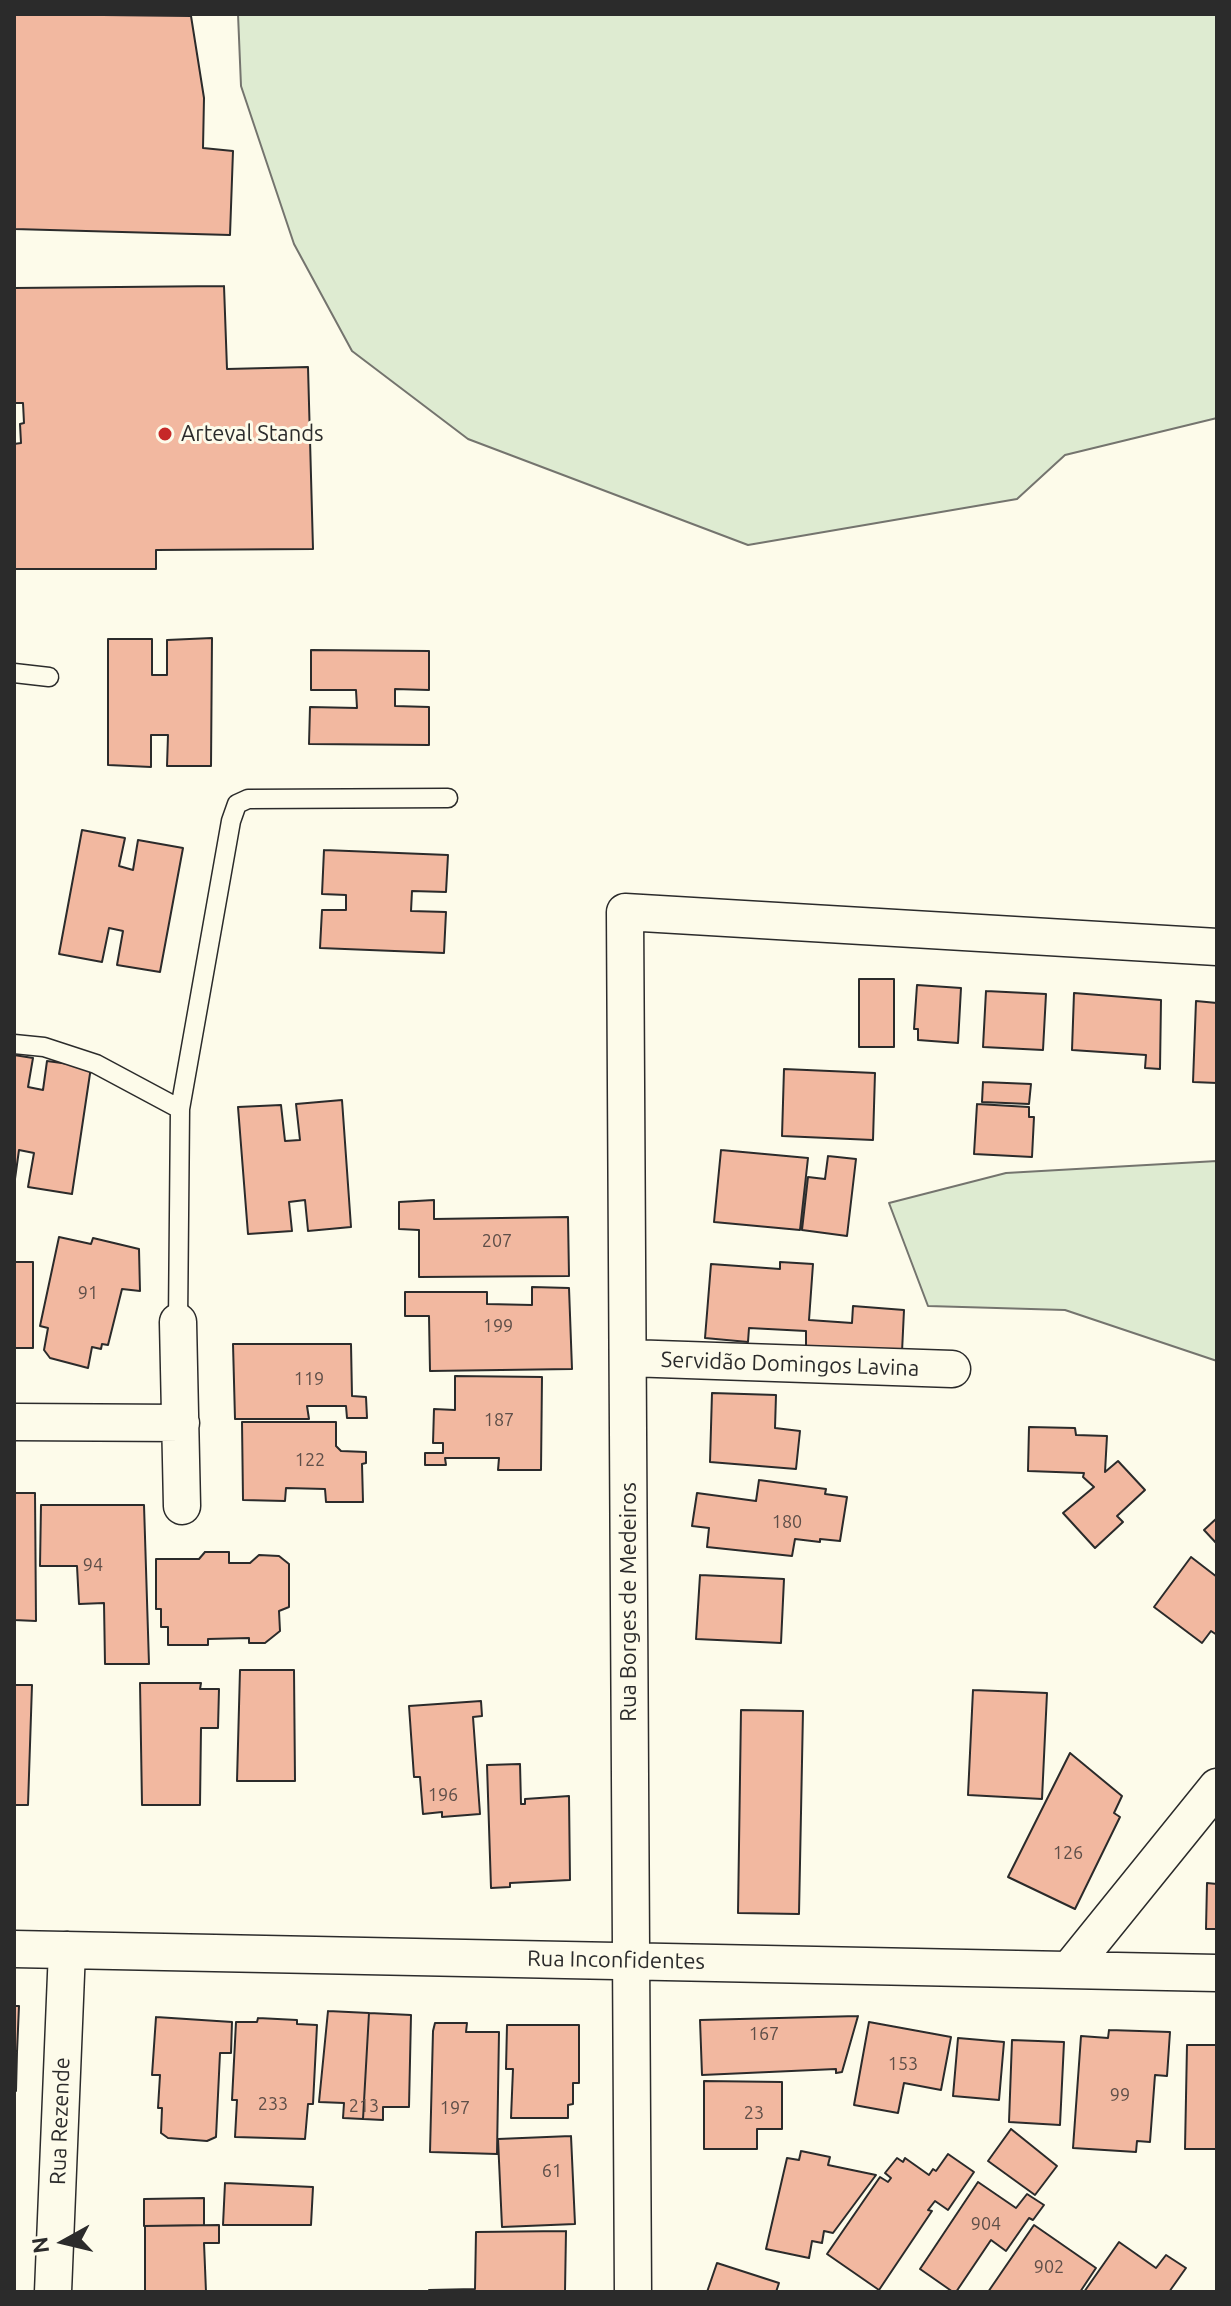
<!DOCTYPE html>
<html>
<head>
<meta charset="utf-8">
<style>
  body { margin:0 }
  #map { position:relative; width:1231px; height:2306px; overflow:hidden; background:#fdfbea; font-family:Ubuntu,sans-serif }
  canvas { display:block }
  .frame { position:absolute; inset:0; border:16px solid #2b2b2b; pointer-events:none }
  .north { position:absolute; left:24px; top:2202px; width:80px; height:80px; -webkit-text-stroke:6px #fdfbea; paint-order:stroke; rotate:262deg; font-size:22px; font-weight:700; line-height:32px; text-align:center; color:#2b2b2b }
  .north::after { content:''; display:block; margin:auto; width:28px; height:36px; background:#2b2b2b; clip-path:polygon(50% 0,100% 100%,50% 72%,0 100%) }
</style>
</head>
<body>
<div id="map">
<canvas width="1231" height="2306"></canvas>
<div class="frame"></div>
<div class="north">N</div>
</div>
<script>
const ctx = document.querySelector('canvas').getContext('2d');
ctx.lineJoin = 'round';
function fill(path, color) {
  ctx.fillStyle = color;
  ctx.fill(path, 'evenodd');
}
function poly(rows) {
  const path = new Path2D();
  for (const r of rows) {
    path.moveTo(r[0], r[1]);
    for (let i = 2; i < r.length; i += 2) path.lineTo(r[i], r[i + 1]);
  }
  return path;
}
function trace(path, color, width, dash) {
  ctx.strokeStyle = color;
  ctx.lineWidth = width;
  ctx.lineCap = dash ? 'butt' : 'round';
  ctx.setLineDash(dash || []);
  ctx.stroke(path);
}
function drawText(font, color, halo, rows, align = 'center') {
  ctx.font = font + ' Ubuntu,sans-serif';
  ctx.lineWidth = 6;
  ctx.setLineDash([]);
  ctx.textBaseline = 'middle';
  ctx.strokeStyle = halo;
  ctx.fillStyle = color;
  for (const [text, x, y, turn = 0] of rows) {
    ctx.save();
    ctx.translate(x, y);
    ctx.rotate((+turn || 0) * Math.PI / 180);
    ctx.textAlign = isNaN(turn) ? turn : align;
    if (halo) ctx.strokeText(text, 0, 0);
    ctx.fillText(text, 0, 0);
    ctx.restore();
  }
}
const green = poly([
  [238,14,1217,14,1217,418,1065,455,1017,499,748,545,468,439,352,351,294,244,241,86,238,14],
  [1217,1161,1217,1361,1065,1310,928,1306,889,1203,1006,1173,1217,1161]
]);
fill(green, '#deebd1');
trace(green, '#74746e', 2);
const building = poly([
  [14,14,191,16,204,98,203,148,233,151,230,235,14,229,14,14],
  [224,286,227,369,308,367,313,549,156,550,156,569,14,569,14,444,21,443,20,424,24,423,23,403,14,403,14,288,224,286],
  [212,638,211,766,167,766,168,735,151,735,151,767,108,765,108,639,152,639,152,675,167,675,167,640,212,638],
  [311,650,429,651,429,690,395,689,395,706,429,707,429,745,309,744,310,707,357,708,356,690,311,690,311,650],
  [82,830,125,838,119,866,133,870,138,840,183,848,160,972,117,965,123,931,109,928,102,962,59,954,82,830],
  [324,850,448,855,446,892,412,891,411,911,446,912,444,953,320,948,322,910,346,910,346,895,322,894,324,850],
  [859,979,894,979,894,1047,859,1047,859,979],
  [917,985,961,988,958,1043,918,1040,918,1029,914,1029,917,985],
  [986,991,1046,994,1043,1050,983,1047,986,991],
  [1074,993,1161,1000,1160,1069,1145,1068,1146,1055,1072,1050,1074,993],
  [1196,1001,1217,1003,1217,1083,1193,1082,1196,1001],
  [14,1055,33,1058,28,1087,43,1090,47,1061,91,1067,72,1194,28,1187,34,1153,19,1150,14,1186,14,1055],
  [784,1069,875,1073,873,1140,782,1136,784,1069],
  [983,1082,1031,1084,1029,1104,982,1102,983,1082],
  [342,1100,351,1227,308,1231,305,1200,289,1202,292,1231,248,1234,238,1107,281,1105,285,1141,300,1140,296,1104,342,1100],
  [977,1104,1029,1107,1029,1117,1034,1117,1032,1157,974,1154,977,1104],
  [721,1150,808,1158,800,1230,714,1222,721,1150],
  [828,1156,856,1159,847,1236,802,1230,808,1177,825,1179,828,1156],
  [434,1200,434,1219,568,1217,569,1276,419,1277,419,1230,399,1229,399,1202,434,1200],
  [59,1237,91,1244,93,1238,139,1249,140,1291,122,1289,108,1345,102,1344,101,1349,92,1347,88,1368,50,1358,44,1350,48,1328,40,1326,59,1237],
  [14,1262,33,1262,33,1348,14,1348,14,1262],
  [780,1262,813,1264,809,1320,852,1323,853,1306,904,1310,902,1352,806,1346,806,1331,749,1328,748,1342,705,1338,711,1264,780,1269,780,1262],
  [532,1287,569,1288,572,1369,430,1371,429,1316,405,1316,405,1292,487,1292,487,1304,532,1305,532,1287],
  [233,1344,351,1344,352,1396,366,1397,367,1418,347,1418,346,1406,307,1406,309,1419,235,1419,233,1344],
  [455,1376,542,1377,541,1470,498,1470,499,1458,445,1458,446,1465,425,1465,425,1453,443,1453,443,1443,433,1443,434,1409,455,1410,455,1376],
  [712,1393,776,1395,775,1428,800,1431,796,1469,710,1462,712,1393],
  [242,1422,336,1422,336,1446,341,1451,366,1452,366,1463,362,1464,363,1502,326,1502,325,1489,286,1488,285,1501,243,1500,242,1422],
  [1029,1427,1075,1428,1076,1435,1107,1436,1105,1472,1118,1461,1145,1490,1117,1516,1123,1522,1095,1548,1063,1513,1094,1487,1083,1477,1084,1473,1028,1471,1029,1427],
  [759,1480,826,1489,825,1494,847,1497,840,1541,820,1539,820,1542,795,1539,792,1556,707,1547,709,1528,692,1526,697,1493,756,1501,759,1480],
  [14,1493,35,1493,36,1621,14,1620,14,1493],
  [41,1505,144,1505,149,1664,105,1664,104,1603,79,1604,77,1566,40,1566,41,1505],
  [1217,1518,1217,1544,1204,1530,1217,1518],
  [205,1552,229,1552,229,1563,250,1563,259,1555,279,1556,289,1564,289,1607,279,1611,280,1631,265,1643,249,1643,249,1638,208,1639,208,1645,168,1645,168,1627,161,1627,161,1609,156,1609,156,1559,199,1559,205,1552],
  [1191,1557,1217,1577,1217,1635,1211,1631,1202,1643,1154,1607,1191,1557],
  [700,1575,784,1579,781,1643,696,1639,700,1575],
  [240,1670,294,1670,295,1781,237,1781,240,1670],
  [140,1683,201,1683,200,1689,219,1689,218,1728,201,1728,200,1805,142,1805,140,1683],
  [14,1685,32,1685,28,1805,14,1805,14,1685],
  [973,1690,1047,1693,1042,1799,968,1795,973,1690],
  [481,1701,482,1716,473,1717,480,1814,442,1817,442,1812,423,1814,420,1777,414,1777,409,1706,481,1701],
  [741,1710,803,1711,799,1914,738,1913,741,1710],
  [1070,1753,1122,1796,1114,1813,1120,1817,1075,1909,1008,1877,1070,1753],
  [520,1764,521,1804,525,1804,525,1799,569,1796,570,1880,510,1883,510,1887,491,1888,487,1765,520,1764],
  [1207,1883,1217,1884,1217,1929,1206,1929,1207,1883],
  [14,2006,19,2006,17,2052,14,2051,14,2006],
  [328,2011,369,2013,363,2119,343,2118,344,2103,319,2102,328,2011],
  [369,2013,411,2015,409,2107,383,2107,383,2120,363,2119,369,2013],
  [858,2016,842,2072,836,2073,836,2069,702,2075,700,2020,858,2016],
  [156,2017,232,2022,231,2053,220,2053,216,2137,207,2141,168,2138,161,2133,162,2108,158,2108,160,2075,152,2075,156,2017],
  [258,2018,297,2020,297,2024,317,2025,313,2104,308,2104,305,2139,235,2137,237,2100,232,2100,236,2022,257,2022,258,2018],
  [869,2022,951,2037,941,2090,904,2083,898,2113,854,2105,869,2022],
  [435,2023,467,2023,466,2032,499,2032,497,2154,430,2152,433,2031,435,2023],
  [507,2025,579,2025,579,2083,573,2083,573,2104,568,2105,568,2118,511,2118,513,2069,506,2069,507,2025],
  [1109,2030,1170,2032,1167,2076,1155,2075,1150,2142,1137,2141,1136,2152,1073,2148,1081,2036,1108,2038,1109,2030],
  [958,2038,1004,2042,999,2100,953,2096,958,2038],
  [1012,2040,1064,2042,1060,2125,1009,2122,1012,2040],
  [1187,2045,1217,2045,1217,2149,1185,2149,1187,2045],
  [14,2051,17,2052,16,2091,14,2091,14,2051],
  [704,2081,782,2082,782,2129,757,2129,757,2149,704,2149,704,2081],
  [1011,2129,1057,2166,1035,2195,988,2161,1011,2129],
  [571,2136,575,2224,502,2227,498,2139,571,2136],
  [801,2151,830,2157,828,2165,876,2175,833,2233,824,2231,822,2243,812,2241,809,2258,766,2249,787,2158,799,2160,801,2151],
  [948,2154,974,2172,948,2210,935,2201,928,2210,932,2211,879,2290,827,2254,880,2177,888,2182,891,2178,885,2173,897,2158,903,2162,905,2158,929,2175,933,2169,936,2171,948,2154],
  [978,2182,1016,2208,1027,2194,1044,2205,1033,2220,1029,2218,1006,2251,991,2240,956,2292,953,2292,920,2269,978,2182],
  [225,2183,313,2187,311,2225,223,2225,225,2183],
  [204,2198,204,2225,144,2226,144,2199,204,2198],
  [219,2225,219,2243,204,2243,206,2292,145,2292,145,2226,219,2225],
  [1034,2225,1096,2268,1080,2292,988,2292,1034,2225],
  [566,2231,565,2292,429,2292,429,2290,475,2289,476,2232,566,2231],
  [1119,2242,1156,2268,1166,2255,1186,2268,1169,2292,1084,2292,1119,2242],
  [717,2263,779,2283,776,2292,707,2292,717,2263]
]);
fill(building, '#f2b8a0');
trace(building, '#2b2b2b', 2);
const service = poly([
  [14,673,49,677],
  [14,1044,44,1047,96,1064,180,1109,178,1322],
  [180,1109,231,821,237,804,248,799,448,798]
]);
const minor = poly([
  [178,1322,182,1506],
  [628,1358,952,1369],
  [14,1422,181,1423],
  [14,1949,1217,1973],
  [1069,1970,1217,1787],
  [53,2292,67,1950],
  [633,2292,625,912,1217,947]
]);
trace(service, '#2b2b2b', 21);
trace(minor, '#2b2b2b', 39);
trace(service, '#fdfbea', 18);
trace(minor, '#fdfbea', 36);
for (const [x, y, r, color] of [
  [165,434,8,"#c62828"]
]) {
  const dot = new Path2D();
  dot.arc(x, y, r, 0, 2 * Math.PI);
  ctx.fillStyle = color;
  ctx.fill(dot);
  trace(dot, '#fdfbea', 3);
}
drawText('18px', '#5d4e48', null, [
  ["207",497,1241],
  ["91",88,1293],
  ["199",498,1326],
  ["119",309,1379],
  ["187",499,1420],
  ["122",310,1460],
  ["180",787,1522],
  ["94",93,1565],
  ["196",443,1795],
  ["126",1068,1853],
  ["167",764,2034],
  ["153",903,2064],
  ["99",1120,2095],
  ["233",273,2104],
  ["213",364,2106],
  ["197",455,2108],
  ["23",754,2113],
  ["61",552,2171],
  ["904",986,2224],
  ["902",1049,2267]
]);
drawText('22px', '#2b2b2b', '#fdfbea', [
  ["Arteval Stands",181,434]
], 'left');
drawText('22px', '#2b2b2b', '#fdfbea', [
  ["Servidão Domingos Lavina",790,1364,2],
  ["Rua Borges de Medeiros",629,1602,-90],
  ["Rua Inconfidentes",616,1960,1],
  ["Rua Rezende",60,2121,-88]
]);
</script>
</body>
</html>
